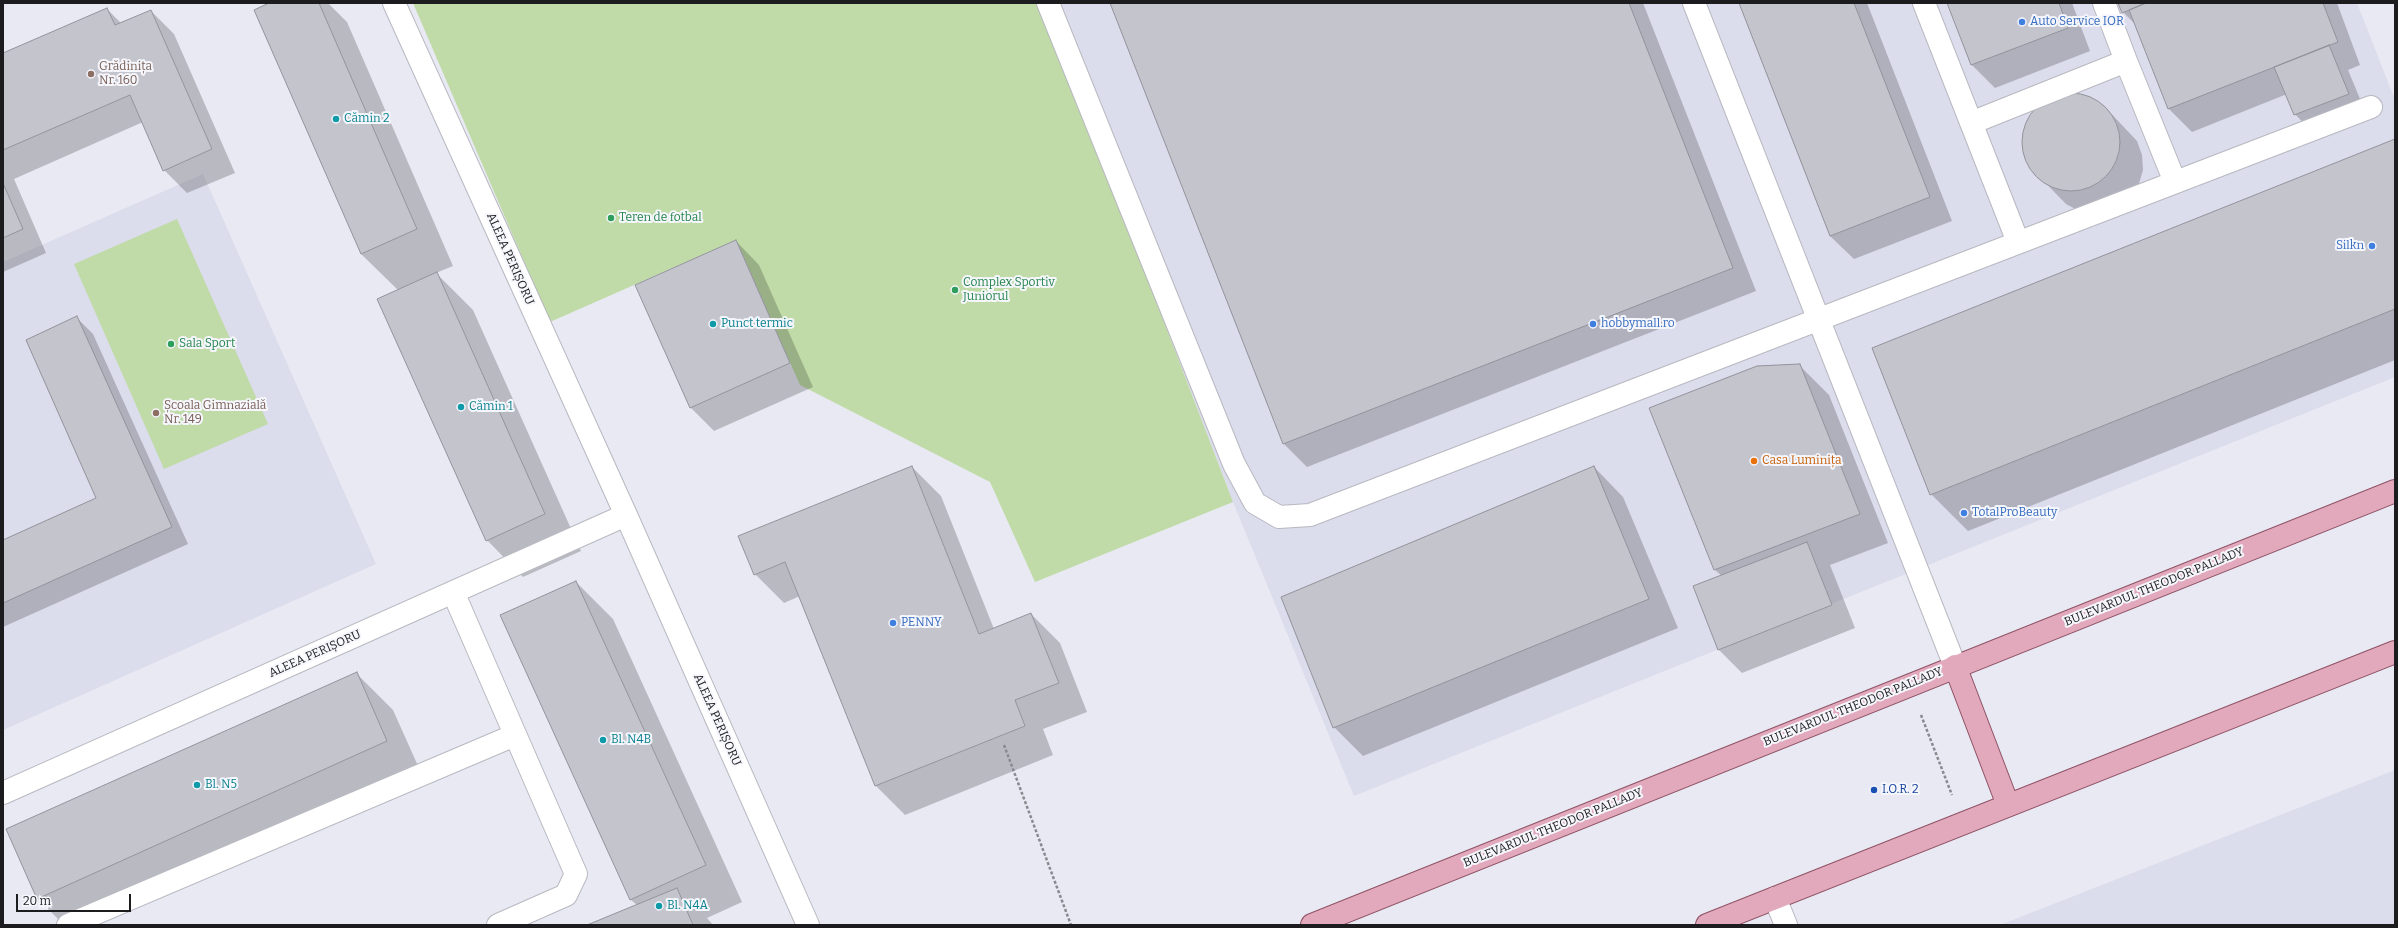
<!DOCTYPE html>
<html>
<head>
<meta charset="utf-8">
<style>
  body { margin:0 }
  #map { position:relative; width:2398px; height:928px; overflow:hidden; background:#e8e9f2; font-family:Bitter,serif }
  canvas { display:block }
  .frame { position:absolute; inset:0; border:4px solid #1c1c1f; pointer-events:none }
  .scale { position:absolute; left:16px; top:894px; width:115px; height:18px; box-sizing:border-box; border:2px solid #1c1c1f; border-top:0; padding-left:5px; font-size:12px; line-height:14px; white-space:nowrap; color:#1c1c1f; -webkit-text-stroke:3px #f6f6fd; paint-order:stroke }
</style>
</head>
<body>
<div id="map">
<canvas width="2398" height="928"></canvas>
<div class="frame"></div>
<div class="scale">20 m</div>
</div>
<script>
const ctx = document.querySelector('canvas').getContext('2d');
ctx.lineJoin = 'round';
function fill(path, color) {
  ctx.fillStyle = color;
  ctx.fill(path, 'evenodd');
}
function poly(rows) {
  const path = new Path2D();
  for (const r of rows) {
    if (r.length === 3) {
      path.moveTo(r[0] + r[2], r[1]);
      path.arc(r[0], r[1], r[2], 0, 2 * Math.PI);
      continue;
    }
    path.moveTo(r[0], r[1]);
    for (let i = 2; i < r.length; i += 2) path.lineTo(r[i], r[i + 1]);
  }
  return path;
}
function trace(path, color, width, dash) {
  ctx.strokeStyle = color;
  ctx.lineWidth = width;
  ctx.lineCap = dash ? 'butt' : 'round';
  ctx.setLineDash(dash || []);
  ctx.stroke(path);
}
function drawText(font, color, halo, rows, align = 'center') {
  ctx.font = font + ' Bitter,serif';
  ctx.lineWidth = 4;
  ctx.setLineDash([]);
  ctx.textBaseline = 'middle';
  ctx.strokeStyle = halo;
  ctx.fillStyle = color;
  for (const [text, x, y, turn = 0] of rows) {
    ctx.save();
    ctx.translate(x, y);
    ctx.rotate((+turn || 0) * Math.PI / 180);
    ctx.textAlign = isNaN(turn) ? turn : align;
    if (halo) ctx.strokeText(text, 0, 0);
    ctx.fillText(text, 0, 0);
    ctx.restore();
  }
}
fill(poly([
  [1042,3,2357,3,2395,100,2395,377,1354,796,1233,502],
  [203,174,376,564,3,730,3,262],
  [2395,770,2395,925,2000,925]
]), '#dbdcec');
fill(poly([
  [413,3,1042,3,1233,502,1035,582,990,482,800,385,736,240,550,322],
  [177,219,268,424,164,469,74,264]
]), '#c0dba7');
fill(poly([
  [272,3,328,3,347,22,453,266,436,273,473,310,581,551,523,577,487,540,399,291,361,254],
  [1111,3,1643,3,1756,291,1307,467,1284,444],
  [1740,3,1867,3,1952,221,1854,259,1830,236],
  [1948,3,2072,3,2090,51,1995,88,1971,64],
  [2119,3,2337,3,2360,65,2348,70,2365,111,2311,131,2295,114,2287,94,2192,132,2169,109,2137,26,2123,12],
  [107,9,121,23,151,11,174,34,235,173,187,193,164,170,143,122,14,179,46,253,3,272,3,54],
  [2076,93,2091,97,2103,105,2137,141,2142,155,2143,170,2138,187,2081,212,2066,204,2031,168,2024,153,2023,136,2026,122,2035,109],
  [2395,140,2395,360,1968,531,1931,494],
  [736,241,759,265,813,387,714,431,690,407],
  [77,318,93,334,188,544,3,627,3,541,98,498],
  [1799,365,1829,395,1888,543,1830,565,1855,628,1742,673,1718,649,1722,576,1715,570,1650,409],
  [912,467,941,496,994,629,1031,614,1060,643,1087,712,1043,729,1053,755,905,815,876,786,800,596,784,603,755,574],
  [1594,467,1623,497,1678,628,1363,756,1334,727],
  [576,582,613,619,742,902,707,918,713,925,590,925,637,905,631,900,502,616],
  [356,673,393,710,423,777,64,925,37,898]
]), '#0003');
const building = poly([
  [269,3,319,3,417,229,361,254,254,10,269,3],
  [1110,3,1629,3,1733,268,1283,444,1110,3],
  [1739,3,1854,3,1930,197,1830,236,1739,3],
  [1947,3,2059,3,2068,28,1971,65,1947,3],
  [2118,3,2146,3,2122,13,2118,3],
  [2146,3,2323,3,2338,42,2168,109,2129,10,2146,3],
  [107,8,115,25,151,10,212,149,163,171,130,95,3,150,3,53,107,8],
  [2329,45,2349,94,2294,115,2274,67,2329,45],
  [2071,142,49],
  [2395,139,2395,309,1930,495,1872,348,2395,139],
  [3,183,23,229,3,238,3,183],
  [736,240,790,363,690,408,635,285,736,240],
  [437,272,545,514,486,541,377,299,437,272],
  [77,316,172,527,3,603,3,540,96,498,26,340,77,316],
  [1800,364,1860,514,1714,570,1649,408,1757,366,1800,364],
  [912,466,979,634,1031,613,1059,683,1015,700,1025,726,875,786,785,562,754,575,738,536,912,466],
  [1594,466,1649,599,1333,728,1281,597,1594,466],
  [1807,542,1832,605,1718,650,1693,586,1807,542],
  [576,581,706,865,630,900,500,615,576,581],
  [357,672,387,741,37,899,6,829,357,672],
  [677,888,693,925,587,925,677,888]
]);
fill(building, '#c4c4cd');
trace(building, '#93939c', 1);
const minor = poly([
  [394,3,626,515,808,925],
  [1048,3,1234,464,1255,503,1279,517,1310,515,2371,107],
  [1694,3,1955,666],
  [1924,3,2018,242],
  [2126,61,2175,182],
  [1971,123,2126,61,2104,3],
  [453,592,576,874,566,895,498,925],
  [3,793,626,515],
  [1775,898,1786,925],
  [68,925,515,735]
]);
const major = poly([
  [1955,666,2008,805],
  [1312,925,2395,491],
  [1707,925,2395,652]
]);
trace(minor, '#b8b8c1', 24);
trace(major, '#8f5266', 24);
trace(poly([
  [1921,715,1952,795],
  [1004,745,1071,925]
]), '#898a90', 2.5, [3, 2]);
trace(minor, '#fff', 22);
trace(major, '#e1a9bb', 22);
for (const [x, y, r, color] of [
  [2022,22,4,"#3f7fe0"],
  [91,74,4,"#8d6e63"],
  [336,119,4,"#0f9aa8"],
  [611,218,4,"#2e9e5b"],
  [2372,246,4,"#3f7fe0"],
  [955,290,4,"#2e9e5b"],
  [713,324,4,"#0f9aa8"],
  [1593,324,4,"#3f7fe0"],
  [171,344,4,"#2e9e5b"],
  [461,407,4,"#0f9aa8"],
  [156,413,4,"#8d6e63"],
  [1754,461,4,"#e8710a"],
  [1964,513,4,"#3f7fe0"],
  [893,623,4,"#3f7fe0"],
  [603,740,4,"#0f9aa8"],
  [197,785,4,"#0f9aa8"],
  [1874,790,4,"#1a4fb4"],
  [659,906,4,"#0f9aa8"]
]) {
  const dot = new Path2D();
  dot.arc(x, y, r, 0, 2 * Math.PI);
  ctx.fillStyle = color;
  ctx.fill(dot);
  trace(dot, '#f6f6fd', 1.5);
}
drawText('12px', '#366cbe', '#f6f6fd', [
  ["Auto Service IOR",2030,22],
  ["Silkn",2364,246,"right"],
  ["hobbymall.ro",1601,324],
  ["TotalProBeauty",1972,513],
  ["PENNY",901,623]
], 'left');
drawText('12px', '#785e54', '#f6f6fd', [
  ["Grădinița",99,67],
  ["Nr. 160",99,81],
  ["Școala Gimnazială",164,406],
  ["Nr. 149",164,420]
], 'left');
drawText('12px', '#0d838f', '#f6f6fd', [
  ["Cămin 2",344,119],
  ["Punct termic",721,324],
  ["Cămin 1",469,407],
  ["Bl. N4B",611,740],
  ["Bl. N5",205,785],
  ["Bl. N4A",667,906]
], 'left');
drawText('12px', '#27864d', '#f6f6fd', [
  ["Teren de fotbal",619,218],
  ["Complex Sportiv",963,283],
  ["Juniorul",963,297],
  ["Sala Sport",179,344]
], 'left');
drawText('12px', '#1c1c1f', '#f6f6fd', [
  ["ALEEA PERIȘORU",510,259,66],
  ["BULEVARDUL THEODOR PALLADY",2154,587,-22],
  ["ALEEA PERIȘORU",315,654,-24],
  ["BULEVARDUL THEODOR PALLADY",1853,707,-22],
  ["ALEEA PERIȘORU",717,720,66],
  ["BULEVARDUL THEODOR PALLADY",1553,828,-22]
]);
drawText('12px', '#c56008', '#f6f6fd', [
  ["Casa Luminița",1762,461]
], 'left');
drawText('12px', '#164399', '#f6f6fd', [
  ["I.O.R. 2",1882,790]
], 'left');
</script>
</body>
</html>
